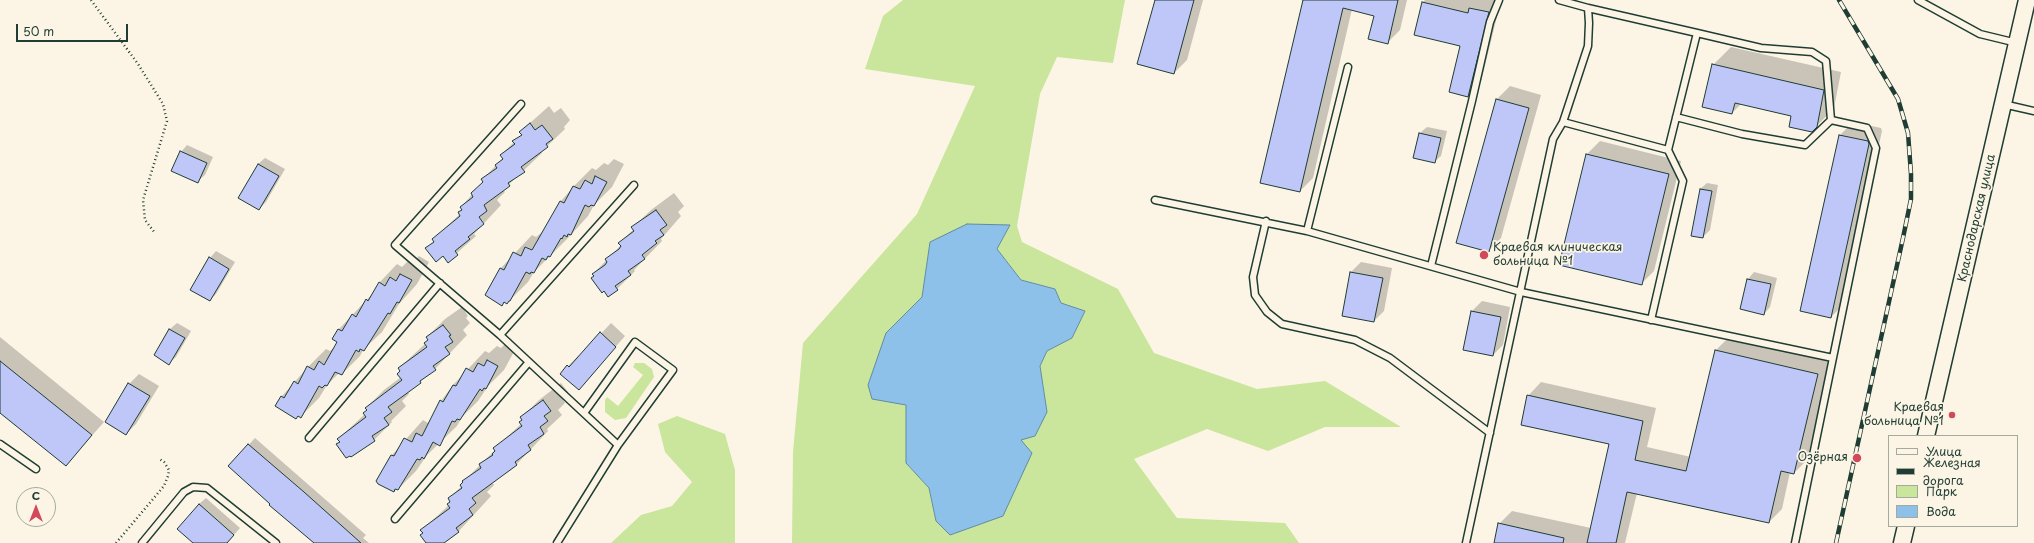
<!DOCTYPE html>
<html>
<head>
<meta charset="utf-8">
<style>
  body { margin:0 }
  #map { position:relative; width:2034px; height:543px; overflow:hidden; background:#fcf5e5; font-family:"Playpen Sans",sans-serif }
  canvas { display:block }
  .legend { position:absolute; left:1888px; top:435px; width:130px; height:92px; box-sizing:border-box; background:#fcf5e5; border:1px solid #a4ab9e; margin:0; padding:5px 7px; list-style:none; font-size:12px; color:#1f3d34 }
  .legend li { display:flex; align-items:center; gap:8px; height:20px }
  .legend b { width:20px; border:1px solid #a4ab9e }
  .north { position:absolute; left:16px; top:487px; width:40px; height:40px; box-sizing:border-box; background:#fcf5e5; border:1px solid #a4ab9e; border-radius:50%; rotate:0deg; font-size:11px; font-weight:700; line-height:16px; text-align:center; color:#1f3d34 }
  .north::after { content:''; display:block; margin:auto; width:14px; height:18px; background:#d1495b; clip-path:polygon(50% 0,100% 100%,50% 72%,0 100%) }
  .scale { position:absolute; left:16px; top:24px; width:112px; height:18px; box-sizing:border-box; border:2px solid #1f3d34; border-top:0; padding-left:5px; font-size:12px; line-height:14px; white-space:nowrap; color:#1f3d34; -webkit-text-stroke:3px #fcf5e5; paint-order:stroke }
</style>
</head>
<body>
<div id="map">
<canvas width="2034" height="543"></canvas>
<ul class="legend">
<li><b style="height:5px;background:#fcf5e5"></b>Улица</li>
<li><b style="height:5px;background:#1f3d34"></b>Железная дорога</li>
<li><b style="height:11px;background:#cae59c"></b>Парк</li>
<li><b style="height:11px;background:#8dc1ea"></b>Вода</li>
</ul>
<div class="north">С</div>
<div class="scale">50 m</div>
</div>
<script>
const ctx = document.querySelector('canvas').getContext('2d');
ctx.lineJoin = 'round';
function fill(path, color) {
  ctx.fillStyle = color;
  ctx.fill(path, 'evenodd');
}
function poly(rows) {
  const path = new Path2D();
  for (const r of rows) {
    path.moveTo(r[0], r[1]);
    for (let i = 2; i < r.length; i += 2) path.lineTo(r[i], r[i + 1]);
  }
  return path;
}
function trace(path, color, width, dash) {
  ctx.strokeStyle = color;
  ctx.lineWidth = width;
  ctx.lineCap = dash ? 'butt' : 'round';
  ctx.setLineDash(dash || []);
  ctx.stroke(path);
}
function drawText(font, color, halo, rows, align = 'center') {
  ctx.font = font + ' "Playpen Sans",sans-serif';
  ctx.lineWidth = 3.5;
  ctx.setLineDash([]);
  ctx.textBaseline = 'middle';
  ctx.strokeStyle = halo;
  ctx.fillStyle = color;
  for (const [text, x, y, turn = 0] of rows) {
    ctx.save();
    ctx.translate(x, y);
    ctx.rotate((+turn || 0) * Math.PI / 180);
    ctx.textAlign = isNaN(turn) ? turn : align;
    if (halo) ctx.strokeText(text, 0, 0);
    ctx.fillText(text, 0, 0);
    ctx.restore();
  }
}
fill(poly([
  [903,0,1125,0,1113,63,1057,57,1040,94,1017,226,1022,242,1118,289,1154,353,1257,389,1325,381,1401,427,1325,427,1268,451,1207,429,1134,459,1177,518,1285,523,1299,543,792,543,793,452,803,343,917,214,975,86,865,69,883,16],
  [1010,225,997,249,1021,280,1055,289,1061,303,1085,311,1072,338,1047,351,1040,366,1047,412,1021,440,936,521,929,488,906,463,906,405,886,333,922,297,930,242],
  [635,363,644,363,652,369,654,377,626,418,615,420,605,412,605,400,607,397,618,406,643,375,633,367],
  [677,416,725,434,735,470,735,543,611,543,641,515,672,506,692,482,665,452,658,424]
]), '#cae59c');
const water = poly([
  [967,224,1010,225,997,249,1021,280,1055,289,1061,303,1085,311,1072,338,1047,351,1040,366,1047,412,1035,436,1021,440,1032,453,1003,516,950,535,936,521,929,488,906,463,906,405,872,399,868,385,886,333,922,297,930,242,967,224]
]);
fill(water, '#8dc1ea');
trace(water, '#618ca1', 1);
fill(poly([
  [1156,0,1203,0,1187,60,1174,73],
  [1304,0,1407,0,1400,30,1387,43,1375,15,1352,9,1313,178,1300,191],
  [1425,0,1501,0,1481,82,1468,95,1461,45,1423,2],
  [1731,47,1841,72,1834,108,1812,131,1792,116,1741,104,1732,113,1713,65],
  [1510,86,1541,95,1501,238,1488,251,1457,243,1497,99],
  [549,106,554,113,561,108,570,120,564,127,565,129,541,152,542,153,503,190,505,192,497,200,501,205,474,234,476,236,448,261,443,255,427,249,434,241,433,239,460,214,459,212,462,209,461,207,484,181,483,179,503,158,501,155,522,134,520,132],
  [1853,122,1881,128,1882,131,1844,304,1831,317,1801,311,1840,135],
  [1427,127,1447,131,1441,156,1434,162,1414,157,1420,133],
  [1600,141,1681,161,1654,271,1641,284,1587,154],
  [187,145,213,157,205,175,198,181,181,152],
  [265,158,285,169,266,202,259,209,258,164],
  [614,159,624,164,612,187,594,205,588,216,568,238,534,272,528,282,510,300,502,304,487,294,501,268,532,235,536,237,545,230,561,201,574,186,592,168,596,170,604,163,608,165],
  [1707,183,1718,185,1710,230,1703,237,1700,189],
  [674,193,684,206,678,212,681,216,661,239,662,241,634,270,635,271,617,289,595,276,593,274,621,245,619,243,634,229,633,227,651,210],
  [216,251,235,262,216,294,210,300,210,258],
  [419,256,429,262,417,284,399,304,382,332,363,350,360,356,342,374,339,373,327,385,319,398,301,416,276,406,282,396,308,367,326,349,330,351,337,345,339,329,374,292,380,282,397,264,402,267,409,260,413,262],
  [1361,262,1392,268,1384,311,1374,321,1351,272],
  [1754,272,1777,278,1770,307,1764,314,1741,308,1748,279],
  [1482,301,1510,307,1503,345,1493,355,1472,311],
  [462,307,468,316,466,318,470,323,463,330,467,335,435,369,408,392,409,394,402,401,406,406,391,421,392,422,374,440,351,456,338,444,340,442,338,439,365,414,368,410,366,408,384,390,401,377,401,371,399,368,426,343,429,339,427,337,445,319],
  [177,323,191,331,176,357,169,363,155,355,170,329],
  [611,323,625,336,579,389,568,366,578,356,579,357],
  [0,337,104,422,66,465,0,411],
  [1729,337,1830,361,1807,460,1794,473,1790,472,1782,509,1769,522,1637,493,1625,543,1495,543,1499,524,1512,511,1591,528,1610,444,1528,396,1541,382,1656,408,1647,447,1691,457,1716,350],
  [506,343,516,348,504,370,488,386,478,401,462,417,457,426,427,455,416,471,398,489,396,488,393,491,392,455,423,420,428,423,432,418,441,401,453,385,485,351,489,353,497,346,501,348],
  [139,374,159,386,136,424,126,434,129,384],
  [561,383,568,392,562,398,565,403,558,410,562,415,547,429,548,431,517,464,492,482,494,485,487,492,491,496,459,531,442,543,428,543,422,530,449,505,451,501,449,498,462,486,464,481,495,450,494,449,521,424,523,420,521,418,539,400],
  [255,438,366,535,363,538,369,543,314,543,270,505,271,503,229,466],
  [206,498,240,528,227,543,195,543,199,504]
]), '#0003');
const building = poly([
  [1155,0,1194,0,1174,74,1137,64,1155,0],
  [1303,0,1398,0,1388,44,1368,39,1374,16,1343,8,1300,192,1260,183,1303,0],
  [1422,2,1468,13,1469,8,1489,12,1468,97,1449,92,1460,46,1414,35,1422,2],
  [1712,64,1824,90,1817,127,1812,132,1789,127,1791,116,1735,103,1732,114,1702,107,1712,64],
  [1496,99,1529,108,1489,252,1456,243,1496,99],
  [530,123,535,130,542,125,553,139,546,144,548,147,521,167,525,172,508,183,510,186,484,205,487,211,479,217,484,224,468,237,470,239,455,251,458,255,448,263,443,256,436,262,425,248,434,242,432,239,460,216,458,212,462,210,460,207,473,197,471,193,483,182,481,179,497,168,495,165,503,159,500,155,515,144,512,141,522,135,519,132,530,123],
  [1419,133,1441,138,1435,163,1413,158,1419,133],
  [1839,135,1868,141,1869,144,1831,318,1800,311,1839,135],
  [180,151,207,163,198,183,171,171,180,151],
  [1586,154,1669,174,1642,285,1559,265,1586,154],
  [258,164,279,176,259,210,238,198,258,164],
  [595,176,607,182,594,206,591,205,589,207,585,205,571,235,568,234,567,237,564,235,562,239,561,238,550,257,548,256,546,260,542,258,534,273,531,272,530,274,526,272,510,301,509,301,507,304,504,302,502,306,488,297,485,295,500,268,504,270,513,252,521,256,525,247,532,250,560,201,564,203,573,186,580,189,585,180,592,184,595,176],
  [1700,189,1712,191,1703,238,1691,236,1700,189],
  [656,210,667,225,660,230,664,235,655,241,657,243,642,255,645,259,628,271,631,275,615,286,618,290,608,297,604,291,602,293,591,278,594,276,592,274,605,265,607,262,605,259,619,249,621,246,618,243,634,231,631,227,656,210],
  [209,257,229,269,210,301,190,290,209,257],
  [1350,272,1383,278,1374,322,1342,316,1350,272],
  [400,274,412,280,399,303,397,302,390,314,388,313,364,351,360,349,359,352,356,350,342,375,335,372,327,386,325,385,322,388,319,386,301,418,298,416,296,419,275,406,281,396,284,398,294,381,298,384,307,366,314,370,319,361,324,365,337,342,332,339,338,329,342,331,352,314,356,317,366,299,368,301,379,282,385,286,390,277,396,281,400,274],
  [1747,279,1771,284,1764,315,1740,309,1747,279],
  [1471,311,1501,317,1493,356,1463,350,1471,311],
  [443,325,451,335,449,336,453,342,445,347,450,354,433,366,436,370,420,381,421,383,388,407,392,412,384,418,389,425,372,436,375,441,351,457,350,456,346,458,336,444,340,442,337,439,366,417,363,413,367,410,365,408,402,380,397,374,400,371,398,368,427,347,424,343,428,340,426,337,443,325],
  [169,329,185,338,169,365,154,355,169,329],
  [600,332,616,347,579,390,560,374,567,365,569,367,600,332],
  [1715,350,1818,374,1794,474,1781,471,1769,523,1627,492,1616,543,1587,543,1609,444,1521,425,1527,395,1643,421,1635,460,1686,471,1715,350],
  [487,360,498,366,486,389,484,388,482,391,480,389,460,420,457,419,455,422,452,421,440,446,433,442,424,459,422,457,420,460,417,459,398,490,395,489,394,492,378,484,376,481,391,455,394,456,404,438,412,442,416,433,422,436,440,400,443,402,453,385,456,386,466,368,473,372,478,363,484,366,487,360],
  [0,361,92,435,66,466,0,413,0,361],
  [128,383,150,396,126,435,105,422,128,383],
  [543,400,551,411,544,416,548,421,540,427,544,434,528,445,531,450,515,462,517,465,472,498,476,503,469,509,473,515,456,528,459,532,444,543,426,543,420,535,423,533,420,530,450,508,447,504,450,502,448,498,462,488,460,485,463,482,462,481,481,468,479,464,493,455,492,454,495,451,493,448,522,426,519,422,522,420,520,417,543,400],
  [248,444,304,492,361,543,314,543,269,505,270,504,228,466,248,444],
  [199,504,234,535,227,543,193,543,177,529,199,504],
  [1498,523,1564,538,1563,543,1494,543,1498,523]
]);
fill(building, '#bfc6f8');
trace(building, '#1f3d34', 1);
const lane = poly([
  [1559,0,1588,8,1589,23,1588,46,1563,122],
  [1918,0,1980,34,2017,43],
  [1588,8,1697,33,1668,150],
  [521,104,395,245,500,335,618,445],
  [2003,104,2034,111],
  [1676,117,1742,134,1805,145,1831,120,1826,61,1812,52,1761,48,1697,33],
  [1155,200,1307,231,1521,292,1833,358],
  [1266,221,1253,277,1255,295,1267,312,1282,324,1355,340,1390,358,1490,433],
  [1307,231,1348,67],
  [1431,266,1472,101,1490,22,1499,0],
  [500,335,634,185],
  [309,438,440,283],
  [0,444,36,469],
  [395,519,529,362],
  [142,543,184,492,193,487,207,488,276,543],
  [557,543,618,445,673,370,635,342,584,413],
  [1466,543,1553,139,1563,122,1668,150,1683,181,1651,320],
  [1795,543,1876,148,1867,128,1831,120]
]);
const secondary = poly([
  [1926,436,2027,0],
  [1902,543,1906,526]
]);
trace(lane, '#1f3d34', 9);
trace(secondary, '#1f3d34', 19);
trace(poly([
  [91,0,138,64,163,104,167,121,143,200,145,220,155,233],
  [116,543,164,486,168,476,169,470,164,462,158,458]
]), '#1f3d34', 2.5, [1, 3]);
trace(lane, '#fcf5e5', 6);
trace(secondary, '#fcf5e5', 16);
const rail = poly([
  [1836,543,1903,238,1911,199,1911,174,1908,133,1898,99,1839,0]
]);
trace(rail, '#1f3d34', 4.5);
trace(rail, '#fcf5e5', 3, [9]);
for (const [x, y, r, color] of [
  [1484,255,5,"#d1495b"],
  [1952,415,4,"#d1495b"],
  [1857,458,5,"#d1495b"]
]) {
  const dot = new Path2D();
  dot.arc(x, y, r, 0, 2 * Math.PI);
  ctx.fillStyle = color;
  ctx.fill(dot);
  trace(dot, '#fcf5e5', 1.5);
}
drawText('12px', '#1f3d34', '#fcf5e5', [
  ["Краснодарская улица",1977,218,-77]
]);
drawText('12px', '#1f3d34', '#fcf5e5', [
  ["Краевая клиническая",1493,248,"left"],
  ["больница №1",1493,262,"left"],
  ["Краевая",1944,408],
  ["больница №1",1944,422],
  ["Озёрная",1848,458]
], 'right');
</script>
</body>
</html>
